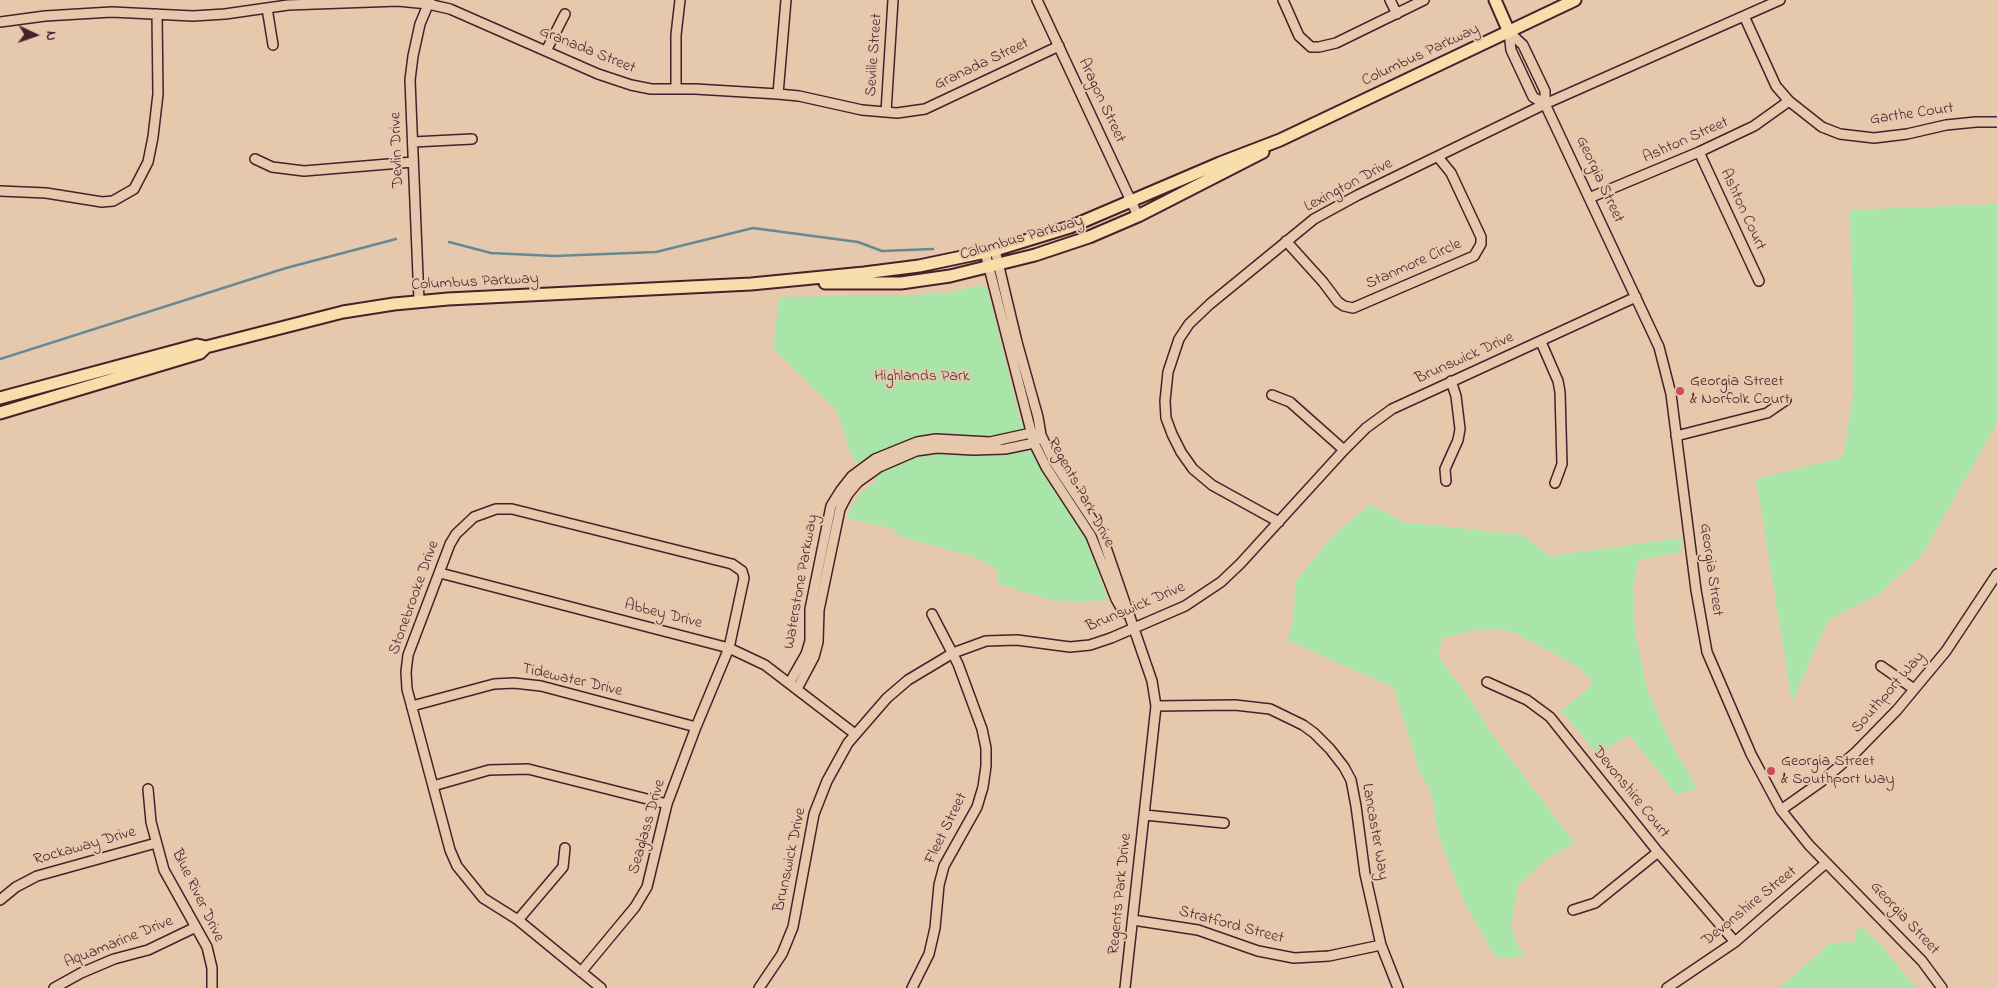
<!DOCTYPE html>
<html>
<head>
<meta charset="utf-8">
<style>
  body { margin:0 }
  #map { position:relative; width:1997px; height:988px; overflow:hidden; background:#e6c8ad; font-family:"Indie Flower",sans-serif }
  canvas { display:block }
  .north { position:absolute; left:10px; top:10px; width:50px; height:50px; -webkit-text-stroke:4px #e6c8ad; paint-order:stroke; rotate:93deg; font-size:14px; font-weight:700; line-height:20px; text-align:center; color:#4a1f2b }
  .north::after { content:''; display:block; margin:auto; width:18px; height:22px; background:#4a1f2b; clip-path:polygon(50% 0,100% 100%,50% 72%,0 100%) }
</style>
</head>
<body>
<div id="map">
<canvas width="1997" height="988"></canvas>
<div class="north">N</div>
</div>
<script>
const ctx = document.querySelector('canvas').getContext('2d');
ctx.lineJoin = 'round';
function fill(path, color) {
  ctx.fillStyle = color;
  ctx.fill(path, 'evenodd');
}
function poly(rows) {
  const path = new Path2D();
  for (const r of rows) {
    path.moveTo(r[0], r[1]);
    for (let i = 2; i < r.length; i += 2) path.lineTo(r[i], r[i + 1]);
  }
  return path;
}
function trace(path, color, width, dash) {
  ctx.strokeStyle = color;
  ctx.lineWidth = width;
  ctx.lineCap = dash ? 'butt' : 'round';
  ctx.setLineDash(dash || []);
  ctx.stroke(path);
}
function drawText(font, color, halo, rows, align = 'center') {
  ctx.font = font + ' "Indie Flower",sans-serif';
  ctx.lineWidth = 4;
  ctx.setLineDash([]);
  ctx.textBaseline = 'middle';
  ctx.strokeStyle = halo;
  ctx.fillStyle = color;
  for (const [text, x, y, turn = 0] of rows) {
    ctx.save();
    ctx.translate(x, y);
    ctx.rotate((+turn || 0) * Math.PI / 180);
    ctx.textAlign = isNaN(turn) ? turn : align;
    if (halo) ctx.strokeText(text, 0, 0);
    ctx.fillText(text, 0, 0);
    ctx.restore();
  }
}
fill(poly([
  [1997,204,1997,423,1922,555,1879,594,1828,620,1792,702,1756,479,1843,457,1854,389,1854,319,1849,210],
  [983,285,988,290,1020,418,1034,456,1088,542,1108,600,1069,602,1048,599,1020,591,996,582,999,571,974,557,899,536,894,529,847,518,852,505,862,492,877,480,852,458,837,411,773,348,779,297,912,295,945,293],
  [1370,504,1403,522,1523,535,1550,556,1681,538,1682,552,1638,560,1633,590,1635,632,1648,692,1669,739,1697,788,1677,795,1629,735,1597,754,1561,711,1593,684,1580,668,1511,631,1481,629,1443,638,1438,654,1444,664,1470,699,1491,733,1575,843,1548,858,1518,885,1511,926,1519,949,1527,956,1496,958,1464,903,1438,834,1431,791,1421,775,1393,687,1287,640,1294,617,1295,582,1330,539],
  [1861,927,1881,945,1916,988,1780,988,1830,943,1855,942,1855,932]
]), '#a9e4a9');
trace(poly([
  [449,242,491,253,554,256,656,252,753,228,858,242,882,251,933,249],
  [0,359,286,268,396,239]
]), '#698992', 2.5);
const minor = poly([
  [1037,0,1138,216],
  [1283,0,1299,36,1311,47,1319,47,1336,43,1424,0],
  [1390,0,1397,14],
  [267,8,273,45],
  [1744,16,1776,86,1789,101,1822,127,1840,134,1874,138,1907,134,1946,125,1976,122,1997,122],
  [0,22,45,16,112,12,193,16,225,14,288,5,398,1,428,4,450,9,598,74,631,85,651,89,695,89,778,94,799,96,862,110,897,113,925,109,1059,46],
  [1509,32,1523,45,1545,91,1545,104,1659,347,1671,394,1696,590,1707,652,1751,754,1781,810,1809,845,1922,961,1942,988],
  [1509,32,1511,50,1533,97,1545,104],
  [546,51,565,14],
  [676,89,676,35,680,0],
  [778,94,786,0],
  [886,112,893,0],
  [413,142,472,139],
  [1699,152,1759,281],
  [255,159,272,167,304,171,413,162],
  [0,191,46,193,102,202,113,201,134,189,148,162,153,137,158,94,157,14],
  [1589,198,1699,152,1754,126,1789,101],
  [1286,241,1323,282,1338,302,1344,306,1353,308,1474,256,1481,244,1481,237,1451,173,1438,157],
  [995,250,1017,342,1038,417,1041,435,1054,462,1101,533,1152,681,1156,706,1125,988],
  [985,252,1034,443,1046,467,1091,536,1116,599,1124,613],
  [419,301,410,80,413,56,420,24,430,0],
  [1541,342,1558,381,1560,392,1562,464,1555,483],
  [1272,395,1290,402,1344,450],
  [1676,436,1767,413,1786,400],
  [1446,481,1445,469,1458,440,1460,429,1456,396,1451,381],
  [1279,522,1212,485,1193,469,1181,452,1172,434,1166,418,1165,401,1168,372,1179,339,1189,324,1210,304,1314,219,1358,195,1545,104,1780,0],
  [440,573,729,648,765,665,855,734],
  [1881,666,1914,689],
  [790,682,806,654,810,641,810,609,831,506,841,490,852,476,875,459,917,442,936,439,990,442,1031,433,1041,435],
  [1487,682,1527,700,1550,717,1658,852,1735,942],
  [797,689,814,657,818,642,819,610,840,509,848,494,858,482,879,467,916,451,937,448,973,450,1005,449,1034,443,1041,435],
  [412,706,494,684,514,683,541,686,696,727],
  [1156,706,1235,705,1270,709,1303,725,1314,733,1330,749,1344,767,1351,780,1356,806,1365,874,1381,945,1398,988],
  [433,786,489,770,528,769,667,804],
  [148,789,151,822,164,870,207,947,212,968,212,988],
  [1781,810,1822,781,1856,752,1897,710,1946,651,1997,574],
  [1145,815,1224,823],
  [0,900,16,887,37,876,156,843],
  [1573,910,1595,903,1658,852],
  [518,920,563,867,565,848],
  [1133,920,1198,930,1258,951,1294,958,1329,956,1381,945],
  [581,972,635,907,647,887,667,804,696,727,729,648,744,578,742,571,732,564,512,509,496,509,474,517,456,534,450,544,408,655,406,672,407,689,450,850,457,866,483,898,518,920,601,988],
  [54,988,81,973,114,959,148,950,196,927],
  [759,988,782,954,793,927,814,814,827,781,848,743,887,698,908,680,953,653,986,641,1017,640,1070,647,1090,645,1111,638,1185,606,1221,582,1240,564,1344,450,1366,428,1392,409,1636,297],
  [912,988,929,954,935,928,939,885,944,866,977,807,983,787,986,766,986,748,982,729,958,664,932,614],
  [1667,988,1735,942,1826,863]
]);
const major = poly([
  [1495,0,1509,32],
  [825,283,901,283,950,276,1035,255,1089,237,1138,216,1263,152],
  [0,398,197,345,206,347,343,312,394,304,448,299,751,284,864,273,919,266,995,250,1070,227,1220,163,1280,140,1575,0],
  [0,413,200,353,206,347]
]);
trace(minor, '#4a1f2b', 12);
trace(major, '#4a1f2b', 15);
trace(minor, '#e6c8ad', 9);
trace(major, '#f8deab', 11);
for (const [x, y, r, color] of [
  [1680,391,5,"#d1495b"],
  [1771,771,5,"#d1495b"]
]) {
  const dot = new Path2D();
  dot.arc(x, y, r, 0, 2 * Math.PI);
  ctx.fillStyle = color;
  ctx.fill(dot);
  trace(dot, '#e6c8ad', 2);
}
drawText('16px', '#4a1f2b', '#e6c8ad', [
  ["Granada Street",587,51,22],
  ["Seville Street",875,55,-86],
  ["Columbus Parkway",1421,56,-25],
  ["Granada Street",982,65,-25],
  ["Aragon Street",1101,101,65],
  ["Garthe Court",1912,115,-8],
  ["Ashton Street",1686,141,-24],
  ["Devlin Drive",398,150,-92],
  ["Georgia Street",1599,180,65],
  ["Lexington Drive",1349,186,-28],
  ["Ashton Court",1742,210,65],
  ["Columbus Parkway",1022,239,-16],
  ["Stanmore Circle",1414,265,-24],
  ["Columbus Parkway",475,283,-3],
  ["Brunswick Drive",1465,359,-24],
  ["Regents Park Drive",1080,493,61],
  ["Georgia Street",1710,570,82],
  ["Waterstone Parkway",802,582,-80],
  ["Stonebrooke Drive",415,598,-70],
  ["Brunswick Drive",1136,608,-23],
  ["Abbey Drive",663,615,14],
  ["Tidewater Drive",572,681,13],
  ["Southport Way",1889,693,-49],
  ["Devonshire Court",1630,793,51],
  ["Seaglass Drive",648,827,-74],
  ["Fleet Street",947,829,-64],
  ["Lancaster Way",1374,832,80],
  ["Rockaway Drive",85,847,-16],
  ["Brunswick Drive",791,860,-78],
  ["Regents Park Drive",1121,894,-84],
  ["Blue River Drive",197,896,64],
  ["Devonshire Street",1750,907,-39],
  ["Georgia Street",1904,919,47],
  ["Stratford Street",1231,926,15],
  ["Aquamarine Drive",119,943,-22]
]);
drawText('16px', '#543338', '#e6c8ad', [
  ["Highlands Park",922,377]
]);
drawText('16px', '#4a1f2b', '#e6c8ad', [
  ["Georgia Street",1690,382],
  ["& Norfolk Court",1690,400],
  ["Georgia Street",1781,762],
  ["& Southport Way",1781,780]
], 'left');
</script>
</body>
</html>
